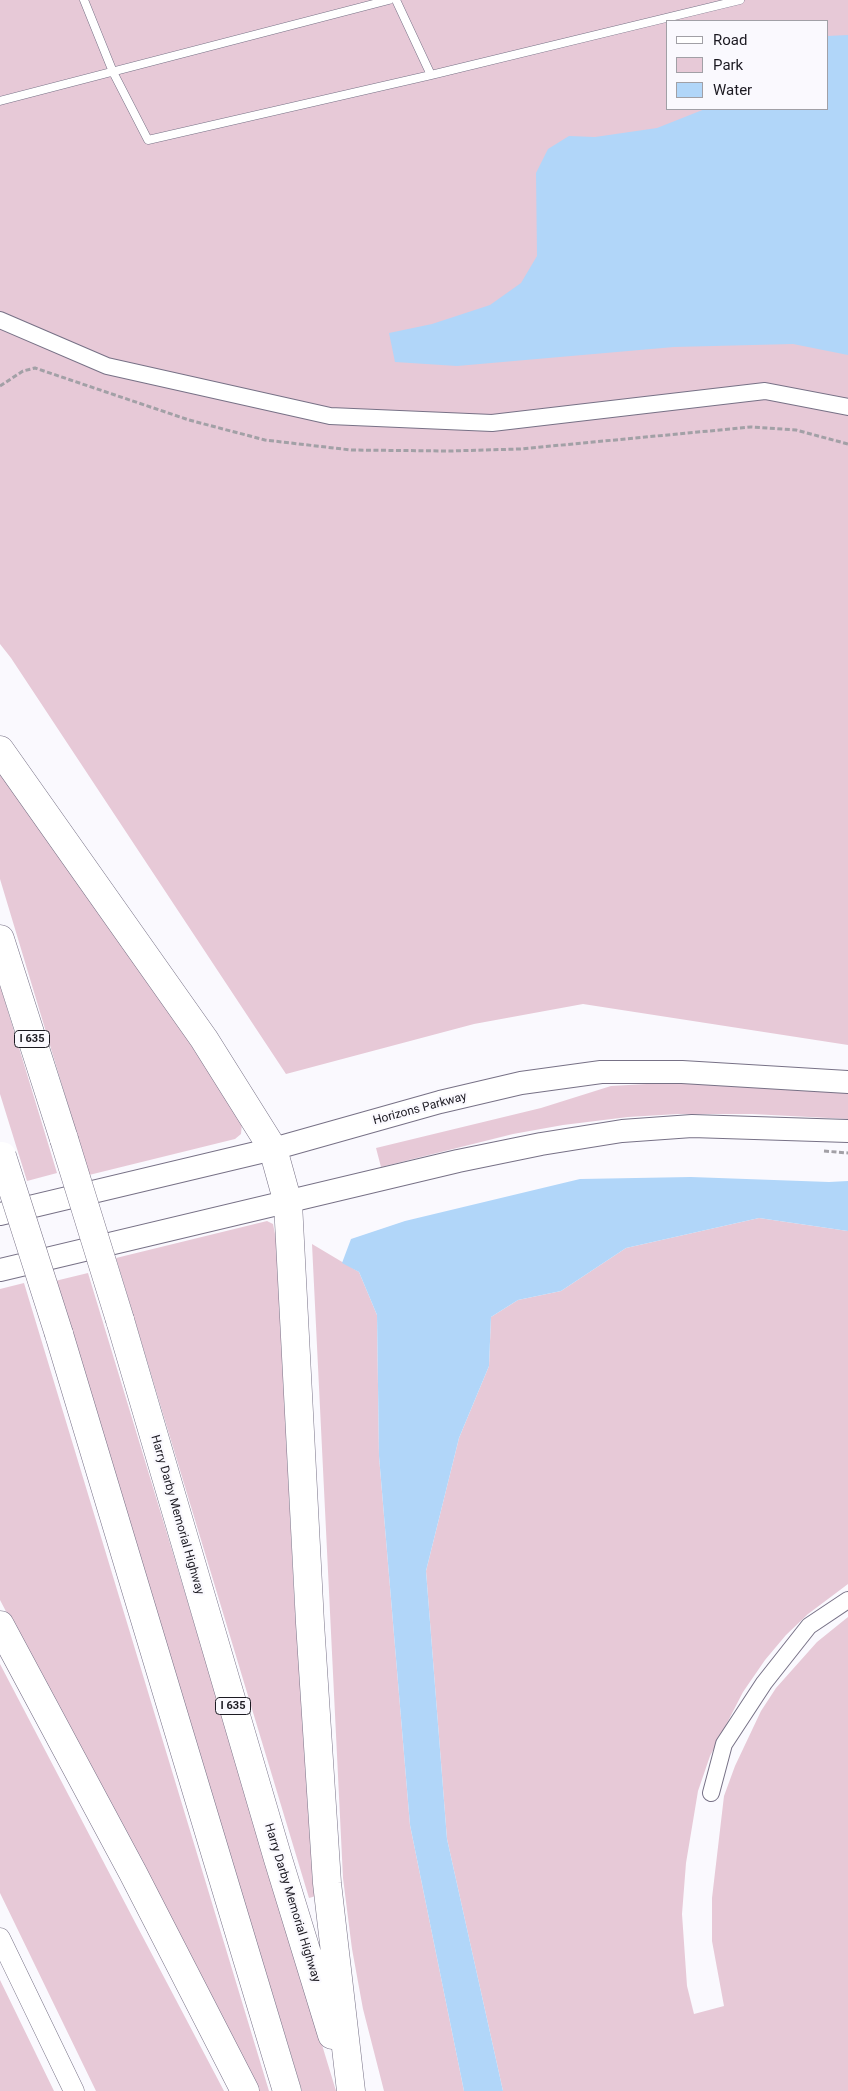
<!DOCTYPE html>
<html>
<head>
<meta charset="utf-8">
<style>
  body { margin:0 }
  #map { position:relative; width:848px; height:2091px; overflow:hidden; background:#faf9fe; font-family:Roboto,sans-serif }
  canvas { display:block }
  .legend { position:absolute; left:666px; top:20px; width:162px; height:90px; box-sizing:border-box; background:#faf9fe; border:1px solid #a1a0a6; margin:0; padding:6px 9px; list-style:none; font-size:15px; color:#1c1a22 }
  .legend li { display:flex; align-items:center; gap:10px; height:25px }
  .legend b { width:25px; border:1px solid #a1a0a6 }
</style>
</head>
<body>
<div id="map">
<canvas width="848" height="2091"></canvas>
<ul class="legend">
<li><b style="height:6px;background:#fff"></b>Road</li>
<li><b style="height:14px;background:#e7c9d7"></b>Park</li>
<li><b style="height:14px;background:#b1d6f9"></b>Water</li>
</ul>
</div>
<script>
const ctx = document.querySelector('canvas').getContext('2d');
ctx.lineJoin = 'round';
function fill(path, color) {
  ctx.fillStyle = color;
  ctx.fill(path, 'evenodd');
}
function poly(rows) {
  const path = new Path2D();
  for (const r of rows) {
    path.moveTo(r[0], r[1]);
    for (let i = 2; i < r.length; i += 2) path.lineTo(r[i], r[i + 1]);
  }
  return path;
}
function trace(path, color, width, dash) {
  ctx.strokeStyle = color;
  ctx.lineWidth = width;
  ctx.lineCap = dash ? 'butt' : 'round';
  ctx.setLineDash(dash || []);
  ctx.stroke(path);
}
function drawText(font, color, halo, rows, align = 'center') {
  ctx.font = font + ' Roboto,sans-serif';
  ctx.lineWidth = 4.5;
  ctx.setLineDash([]);
  ctx.textBaseline = 'middle';
  ctx.strokeStyle = halo;
  ctx.fillStyle = color;
  for (const [text, x, y, turn = 0] of rows) {
    ctx.save();
    ctx.translate(x, y);
    ctx.rotate((+turn || 0) * Math.PI / 180);
    ctx.textAlign = isNaN(turn) ? turn : align;
    if (halo) ctx.strokeText(text, 0, 0);
    ctx.fillText(text, 0, 0);
    ctx.restore();
  }
}
fill(poly([
  [0,0,848,0,848,1045,583,1004,474,1024,286,1074,11,658,0,644],
  [667,21,827,21,827,109,667,109],
  [0,772,230,1100,242,1123,241,1134,235,1139,89,1175,0,879],
  [0,985,57,1173,27,1181,0,1094],
  [682,1082,848,1090,848,1119,752,1114,678,1114,628,1117,563,1125,513,1134,381,1167,376,1148,541,1108,611,1086],
  [759,1218,848,1231,848,1584,808,1614,786,1635,765,1660,743,1692,710,1756,698,1791,686,1863,682,1914,687,1986,694,2014,724,2006,712,1941,712,1898,724,1796,735,1766,761,1711,776,1688,817,1642,848,1617,848,2091,503,2091,447,1839,426,1571,459,1438,489,1366,491,1317,518,1300,561,1291,626,1248],
  [267,1221,273,1224,277,1244,294,1594,316,1896,309,1898,116,1258],
  [312,1244,359,1272,377,1315,379,1456,410,1825,464,2091,384,2091,363,2009,352,1949,343,1878],
  [88,1273,336,2091,302,2091,55,1281],
  [24,1283,269,2091,258,2091,0,1600,0,1289],
  [0,1664,137,1926,224,2091,96,2091,0,1893],
  [0,1980,54,2091,0,2091]
]), '#e7c9d7');
fill(poly([
  [848,35,848,355,793,344,674,347,457,366,395,362,389,333,432,324,490,305,521,283,537,256,536,173,548,149,569,136,595,137,657,128,705,109,827,109,827,36],
  [691,1177,829,1182,848,1181,848,1231,759,1218,626,1248,561,1291,518,1300,491,1317,489,1366,459,1438,426,1571,447,1839,503,2091,464,2091,410,1825,379,1456,377,1315,359,1272,342,1263,351,1239,405,1221,580,1179]
]), '#b1d6f9');
const service = poly([
  [84,0,113,72,148,140,431,75,740,0],
  [396,0,431,75],
  [0,101,389,0]
]);
const minor = poly([
  [0,320,107,366,330,416,492,423,765,391,848,407],
  [711,1793,724,1744,764,1683,809,1626,848,1600]
]);
const tertiary = poly([
  [0,1938,74,2091]
]);
const secondary = poly([
  [0,1214,273,1149,440,1102,521,1083,601,1072,682,1072,848,1082],
  [0,1270,458,1161,541,1144,622,1131,692,1126,848,1131]
]);
const motorway = poly([
  [0,750,204,1039,273,1149,288,1203,310,1623,327,1883,351,2091],
  [0,939,64,1139],
  [120,1320,278,1859,332,2035],
  [59,1334,287,2091],
  [0,1625,133,1873,245,2091]
]);
trace(service, '#777186', 9);
trace(minor, '#777186', 18);
trace(tertiary, '#777186', 21);
trace(secondary, '#777186', 24);
trace(motorway, '#777186', 29);
trace(poly([
  [0,386,23,371,35,368,189,420,265,440,351,450,450,451,520,449,751,427,796,430,848,444],
  [824,1151,848,1153]
]), '#a2a0a6', 3, [5, 2.5]);
trace(service, '#fff', 8);
trace(minor, '#fff', 16);
trace(tertiary, '#fff', 20);
trace(secondary, '#fff', 22);
trace(motorway, '#fff', 28);
const motorwayBridge = poly([
  [64,1139,120,1320],
  [2,1156,59,1334]
]);
trace(motorwayBridge, '#777186', 29, []);
trace(motorwayBridge, '#fff', 28);
for (const [x, y, w] of [
  [32,1039,35],
  [233,1706,35]
]) {
  const box = new Path2D();
  box.roundRect(x - w / 2, y - 8.5, w, 17, 4);
  ctx.fillStyle = '#faf9fe';
  ctx.fill(box);
  trace(box, '#1c1a22', 1);
}
drawText('bold 11px', '#1c1a22', null, [
  ["I 635",32,1039],
  ["I 635",233,1706]
]);
drawText('12px', '#1c1a22', '#faf9fe', [
  ["Horizons Parkway",420,1109,-15],
  ["Harry Darby Memorial Highway",177,1515,74],
  ["Harry Darby Memorial Highway",292,1903,73]
]);
</script>
</body>
</html>
